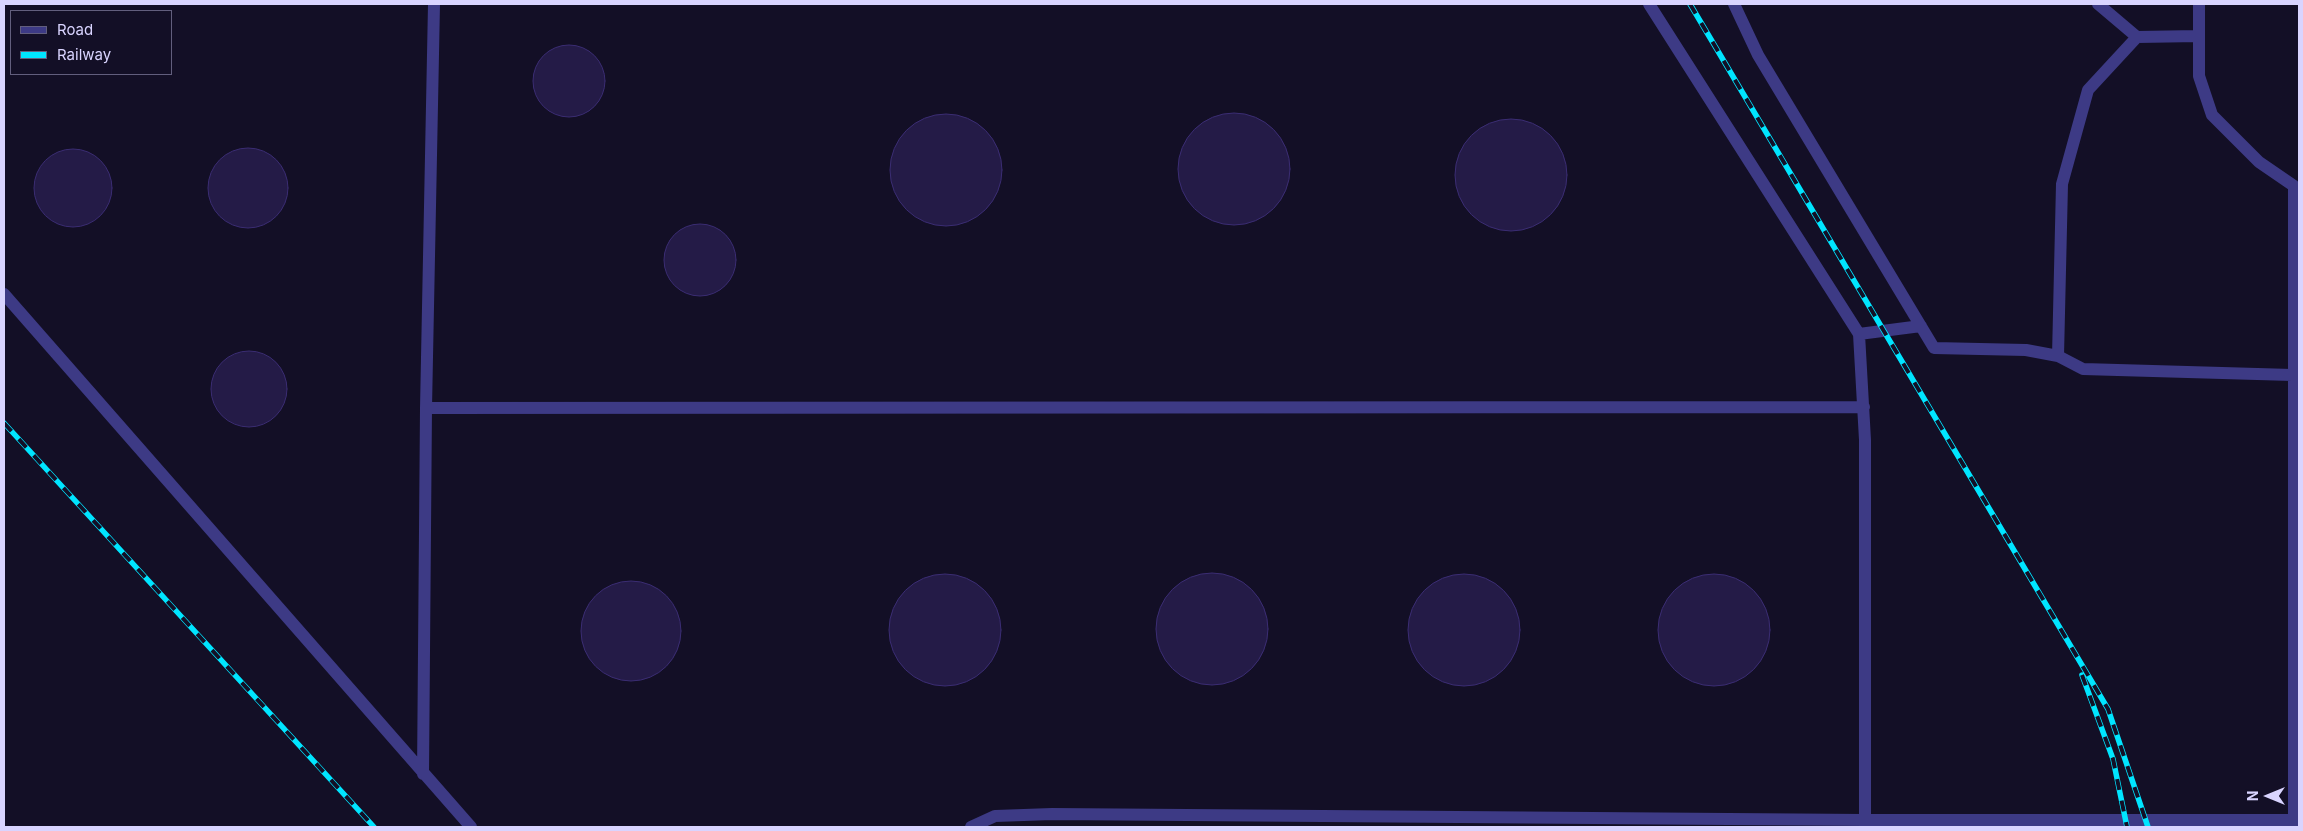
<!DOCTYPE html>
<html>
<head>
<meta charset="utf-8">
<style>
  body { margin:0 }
  #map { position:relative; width:2303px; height:831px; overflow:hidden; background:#130f26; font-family:Inter,sans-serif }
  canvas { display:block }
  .frame { position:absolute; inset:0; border:5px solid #d9d4ff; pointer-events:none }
  .legend { position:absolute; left:10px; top:10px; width:162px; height:65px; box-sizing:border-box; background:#130f26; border:1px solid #625e7d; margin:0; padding:6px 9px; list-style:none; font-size:15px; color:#d9d4ff }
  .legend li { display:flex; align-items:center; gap:10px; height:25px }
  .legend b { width:25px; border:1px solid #625e7d }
  .north { position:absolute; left:2243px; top:771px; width:50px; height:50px; -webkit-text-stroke:4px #130f26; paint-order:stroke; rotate:270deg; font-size:14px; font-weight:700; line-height:20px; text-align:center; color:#d9d4ff }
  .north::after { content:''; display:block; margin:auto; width:18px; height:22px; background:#d9d4ff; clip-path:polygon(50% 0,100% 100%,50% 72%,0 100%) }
</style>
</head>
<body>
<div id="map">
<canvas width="2303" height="831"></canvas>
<div class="frame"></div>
<ul class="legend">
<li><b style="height:6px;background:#3d3a85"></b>Road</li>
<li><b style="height:6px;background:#00e5ff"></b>Railway</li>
</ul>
<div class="north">N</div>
</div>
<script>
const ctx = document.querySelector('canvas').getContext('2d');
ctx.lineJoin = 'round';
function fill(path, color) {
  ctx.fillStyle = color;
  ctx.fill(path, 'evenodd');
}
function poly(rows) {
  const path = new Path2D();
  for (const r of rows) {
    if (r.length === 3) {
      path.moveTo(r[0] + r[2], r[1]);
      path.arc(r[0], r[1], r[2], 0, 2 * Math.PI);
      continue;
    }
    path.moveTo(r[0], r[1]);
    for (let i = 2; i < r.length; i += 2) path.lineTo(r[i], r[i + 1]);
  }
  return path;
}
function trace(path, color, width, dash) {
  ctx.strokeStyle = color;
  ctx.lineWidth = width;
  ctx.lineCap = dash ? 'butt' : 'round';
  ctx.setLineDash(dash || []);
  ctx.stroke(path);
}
const building = poly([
  [569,81,36],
  [1234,169,56],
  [946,170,56],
  [1511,175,56],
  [248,188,40],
  [73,188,39],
  [700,260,36],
  [249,389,38],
  [1212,629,56],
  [1464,630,56],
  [1714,630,56],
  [945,630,56],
  [631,631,50]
]);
fill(building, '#241b47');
trace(building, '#3b2d73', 1);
trace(poly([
  [1649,4,1859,334,1865,440,1865,827],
  [1734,4,1758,55,1934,348,2026,350,2058,356,2083,369,2292,375],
  [2098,4,2137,37,2199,36],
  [2199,4,2199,76,2212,115,2259,162,2294,186,2294,820],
  [4,294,471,827],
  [1859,334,1921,326],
  [2058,356,2062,184,2088,90,2137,37],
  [426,408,1864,407],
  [423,774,426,408,434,4],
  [971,827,995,816,1052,814,1864,820,2299,820]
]), '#3d3a85', 12);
const rail = poly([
  [1690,4,2108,709,2148,827],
  [4,423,374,827],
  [2082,675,2113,759,2127,827]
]);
trace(rail, '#00e5ff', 5.5);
trace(rail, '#130f26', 4, [11]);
</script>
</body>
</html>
